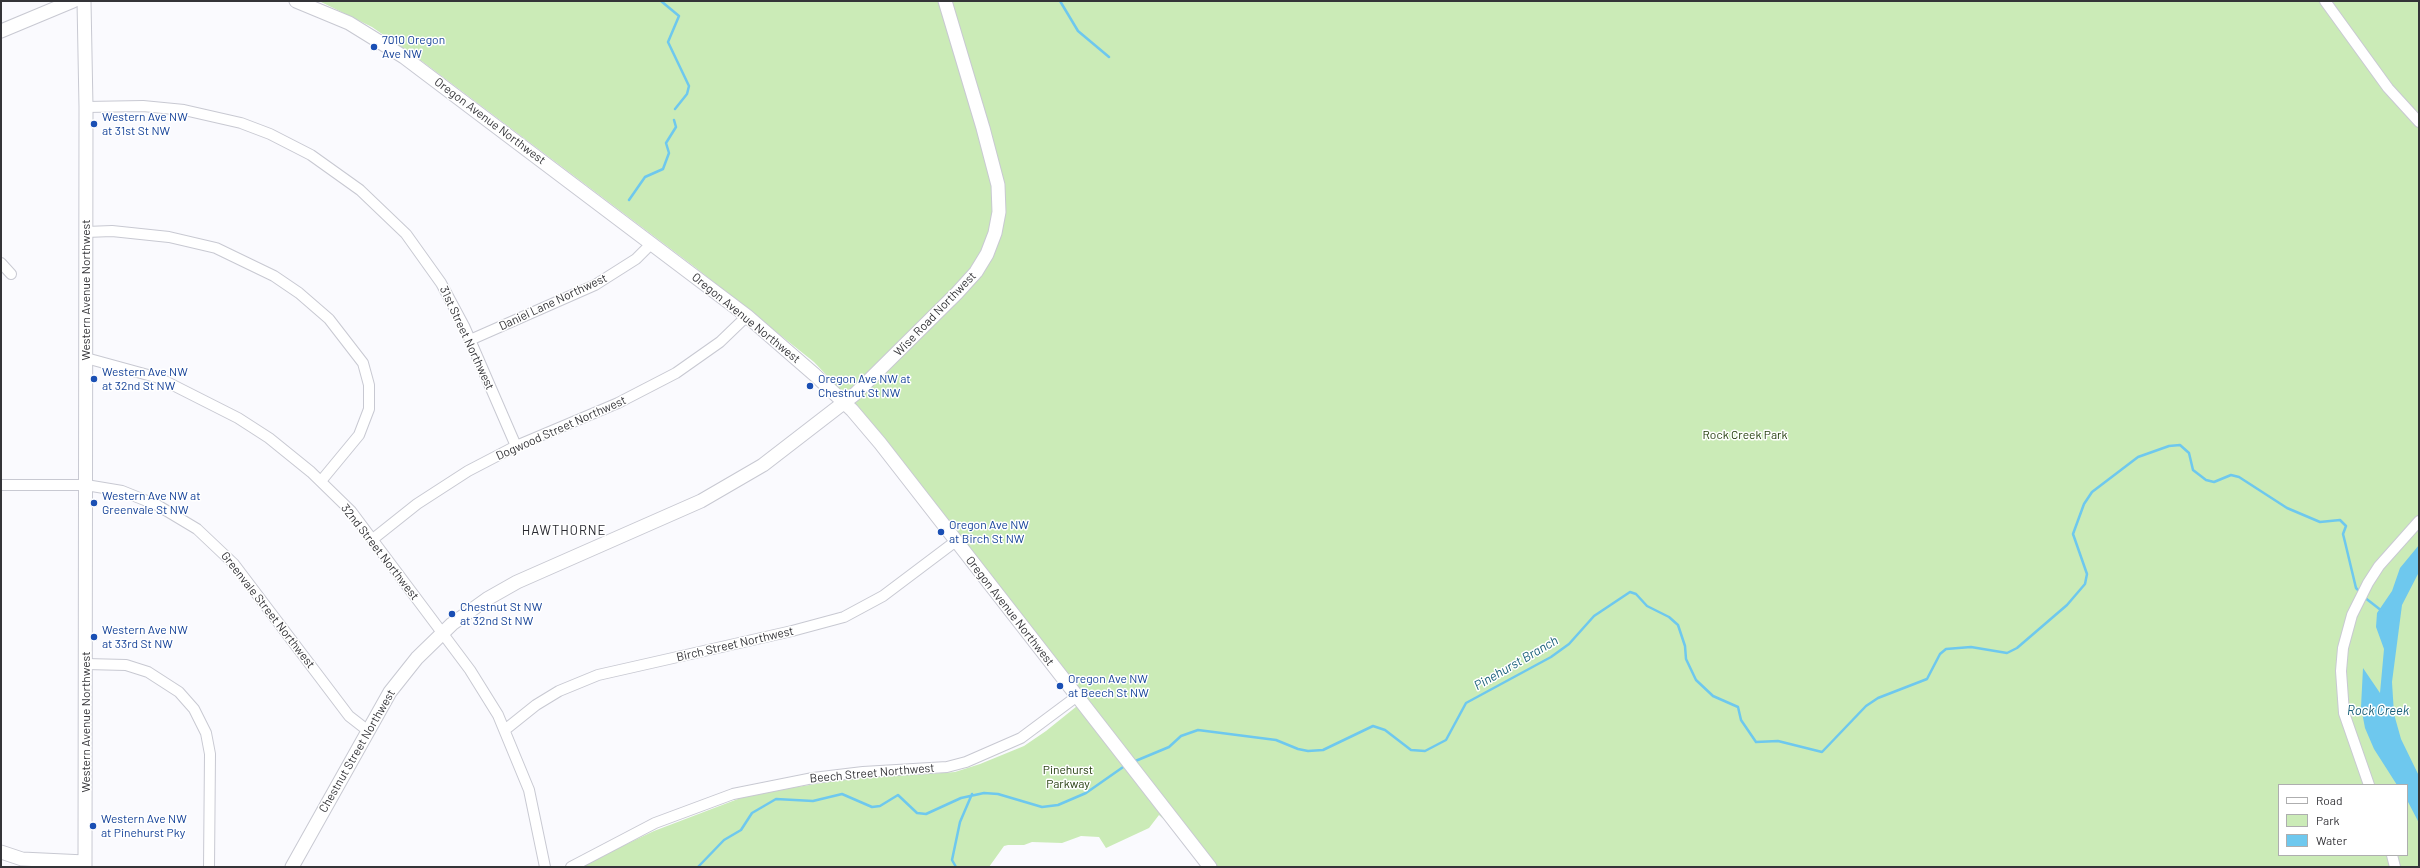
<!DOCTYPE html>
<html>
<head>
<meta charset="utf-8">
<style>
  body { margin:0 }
  #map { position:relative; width:2420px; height:868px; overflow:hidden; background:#fafafe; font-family:Barlow,sans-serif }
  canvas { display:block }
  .frame { position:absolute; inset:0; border:2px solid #343438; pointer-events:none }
  .legend { position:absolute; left:2278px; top:784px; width:130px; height:72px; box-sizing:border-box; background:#fff; border:1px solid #aeaeaf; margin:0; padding:5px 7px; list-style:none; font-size:12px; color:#343438 }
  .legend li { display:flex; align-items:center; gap:8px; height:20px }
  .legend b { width:20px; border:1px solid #aeaeaf }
</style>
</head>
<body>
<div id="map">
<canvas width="2420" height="868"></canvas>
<div class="frame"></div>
<ul class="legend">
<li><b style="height:5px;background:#fff"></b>Road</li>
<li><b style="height:11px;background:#cbebb7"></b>Park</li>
<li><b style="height:11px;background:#6ec8ee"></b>Water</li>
</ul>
</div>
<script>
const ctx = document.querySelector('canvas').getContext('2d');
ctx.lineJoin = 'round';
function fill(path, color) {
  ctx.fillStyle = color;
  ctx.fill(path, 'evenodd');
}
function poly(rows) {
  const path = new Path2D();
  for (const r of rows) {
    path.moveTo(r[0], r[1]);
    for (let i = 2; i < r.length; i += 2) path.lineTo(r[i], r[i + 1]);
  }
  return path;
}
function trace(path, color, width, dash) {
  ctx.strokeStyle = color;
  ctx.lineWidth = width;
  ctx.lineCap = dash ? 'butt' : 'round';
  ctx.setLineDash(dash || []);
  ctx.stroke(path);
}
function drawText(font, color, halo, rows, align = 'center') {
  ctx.font = font + ' Barlow,sans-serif';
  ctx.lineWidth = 3;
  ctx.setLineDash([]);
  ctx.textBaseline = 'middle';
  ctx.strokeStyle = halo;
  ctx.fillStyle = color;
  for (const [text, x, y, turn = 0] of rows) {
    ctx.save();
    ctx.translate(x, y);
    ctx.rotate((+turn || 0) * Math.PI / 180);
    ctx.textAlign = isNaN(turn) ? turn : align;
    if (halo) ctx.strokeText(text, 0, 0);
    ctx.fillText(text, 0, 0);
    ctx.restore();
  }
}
fill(poly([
  [319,1,2419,1,2419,867,1215,867,1208,858,1159,815,1149,828,1106,848,1099,837,1081,836,1062,843,1032,842,1024,845,1008,845,1004,846,989,867,578,867,654,831,751,794,881,774,915,775,955,772,980,764,1024,746,1046,731,1087,698,869,420,814,362,696,268,423,62,372,27],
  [2279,785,2407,785,2407,855,2279,855]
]), '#cbebb7');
fill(poly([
  [2419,545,2419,572,2402,605,2392,682,2394,714,2401,739,2419,776,2419,823,2407,800,2407,785,2397,785,2374,749,2365,728,2361,707,2363,668,2380,693,2384,649,2376,627,2377,613,2392,591,2400,568]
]), '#6ec8ee');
trace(poly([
  [661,1,679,16,668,42,689,86,687,94,675,109],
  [1060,1,1078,31,1109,57],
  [629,200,645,177,663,169,669,153,666,143,676,127,674,120],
  [2364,597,2382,611],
  [1133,762,1169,747,1181,736,1198,730,1276,740,1298,749,1308,751,1323,750,1373,726,1385,730,1411,750,1425,751,1446,740,1466,703,1551,657,1569,644,1594,616,1630,592,1636,594,1647,606,1669,617,1678,625,1685,646,1686,659,1696,680,1713,696,1738,707,1741,720,1756,742,1778,741,1822,752,1866,706,1878,698,1927,679,1940,654,1946,649,1971,647,2007,653,2017,648,2067,605,2085,584,2087,574,2073,534,2084,504,2092,492,2138,457,2169,446,2180,445,2189,453,2193,470,2206,480,2214,482,2231,475,2239,477,2287,508,2320,522,2340,520,2346,526,2343,534,2345,542,2356,588,2361,593],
  [698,867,724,840,741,830,752,813,776,799,813,801,842,794,872,807,880,806,898,795,917,813,926,814,961,798,984,793,998,794,1042,807,1058,805,1086,793,1126,765],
  [956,867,952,860,960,822,972,794]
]), '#6ec8ee', 2.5);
const minor = poly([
  [2325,1,2388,88,2419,122],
  [86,107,143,106,184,110,241,123,270,134,311,155,360,190,406,234,441,283,464,326,516,446],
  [86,232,112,231,169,237,216,248,274,276,299,293,329,319,363,363,369,385,369,409,359,435,321,481],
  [1,263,11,274],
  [470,340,595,285,636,259,651,244],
  [86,358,159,378,238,418,269,438,311,472,351,511,470,670,498,715,529,790,545,867],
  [1,485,86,485,122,491,157,505,197,529,234,564,349,716,367,730],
  [373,539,417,504,468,471,516,446,618,403,676,373,720,342,747,316],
  [86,664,126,665,148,672,179,692,194,709,206,733,210,754,209,867],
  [506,729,536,705,559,691,598,675,792,631,844,617,883,596,956,541],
  [2369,785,2344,713,2341,671,2343,648,2352,615,2368,583,2379,566,2419,521],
  [2392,855,2395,867],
  [571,867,655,823,733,794,813,778,863,772,947,767,966,762,1021,738,1076,697]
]);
const tertiary = poly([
  [84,1,86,107,85,867],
  [296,1,349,23,404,57,747,316,815,375,852,410,880,443,1210,867],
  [1,31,73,1],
  [1,852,22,859,85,862],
  [292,867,390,692,417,658,452,624,487,599,517,582,701,501,763,465,855,394,957,293,976,272,987,254,995,233,999,212,998,185,983,128,945,1]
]);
trace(minor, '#c8c9d2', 12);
trace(tertiary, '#c8c9d2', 15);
trace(minor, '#fff', 10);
trace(tertiary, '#fff', 13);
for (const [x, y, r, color] of [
  [374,47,4,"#1a4fb4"],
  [94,124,4,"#1a4fb4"],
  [94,379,4,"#1a4fb4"],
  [810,386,4,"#1a4fb4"],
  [94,503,4,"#1a4fb4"],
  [941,532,4,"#1a4fb4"],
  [452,614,4,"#1a4fb4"],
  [94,637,4,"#1a4fb4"],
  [1060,686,4,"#1a4fb4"],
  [93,826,4,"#1a4fb4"]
]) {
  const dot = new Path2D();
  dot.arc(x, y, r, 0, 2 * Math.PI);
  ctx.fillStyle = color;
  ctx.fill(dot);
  trace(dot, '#fff', 1.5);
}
drawText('12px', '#164399', '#fff', [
  ["7010 Oregon",382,40],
  ["Ave NW",382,54],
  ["Western Ave NW",102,117],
  ["at 31st St NW",102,131],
  ["Western Ave NW",102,372],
  ["at 32nd St NW",102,386],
  ["Oregon Ave NW at",818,379],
  ["Chestnut St NW",818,393],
  ["Western Ave NW at",102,496],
  ["Greenvale St NW",102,510],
  ["Oregon Ave NW",949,525],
  ["at Birch St NW",949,539],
  ["Chestnut St NW",460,607],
  ["at 32nd St NW",460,621],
  ["Western Ave NW",102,630],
  ["at 33rd St NW",102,644],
  ["Oregon Ave NW",1068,679],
  ["at Beech St NW",1068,693],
  ["Western Ave NW",101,819],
  ["at Pinehurst Pky",101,833]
], 'left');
drawText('12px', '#343438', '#fff', [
  ["Oregon Avenue Northwest",490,121,37],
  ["Western Avenue Northwest",86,290,-90],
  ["Daniel Lane Northwest",553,302,-25],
  ["Wise Road Northwest",935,314,-46],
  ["Oregon Avenue Northwest",746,318,39],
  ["31st Street Northwest",467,338,65],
  ["Dogwood Street Northwest",561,428,-24],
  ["32nd Street Northwest",380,552,52],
  ["Greenvale Street Northwest",268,610,52],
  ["Oregon Avenue Northwest",1010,611,52],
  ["Birch Street Northwest",735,644,-13],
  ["Western Avenue Northwest",86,722,-90],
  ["Chestnut Street Northwest",357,751,-60],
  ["Beech Street Northwest",872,773,-5]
]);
drawText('12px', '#1e3807', '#fff', [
  ["Rock Creek Park",1745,435],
  ["Pinehurst",1068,770],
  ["Parkway",1068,784]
]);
ctx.letterSpacing = '1px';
drawText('13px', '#282930', '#fff', [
  ["HAWTHORNE",564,531]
]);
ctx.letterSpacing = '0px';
drawText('italic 13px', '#185f79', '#fff', [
  ["Pinehurst Branch",1516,663,-30],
  ["Rock Creek",2378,711]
]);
</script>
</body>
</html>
